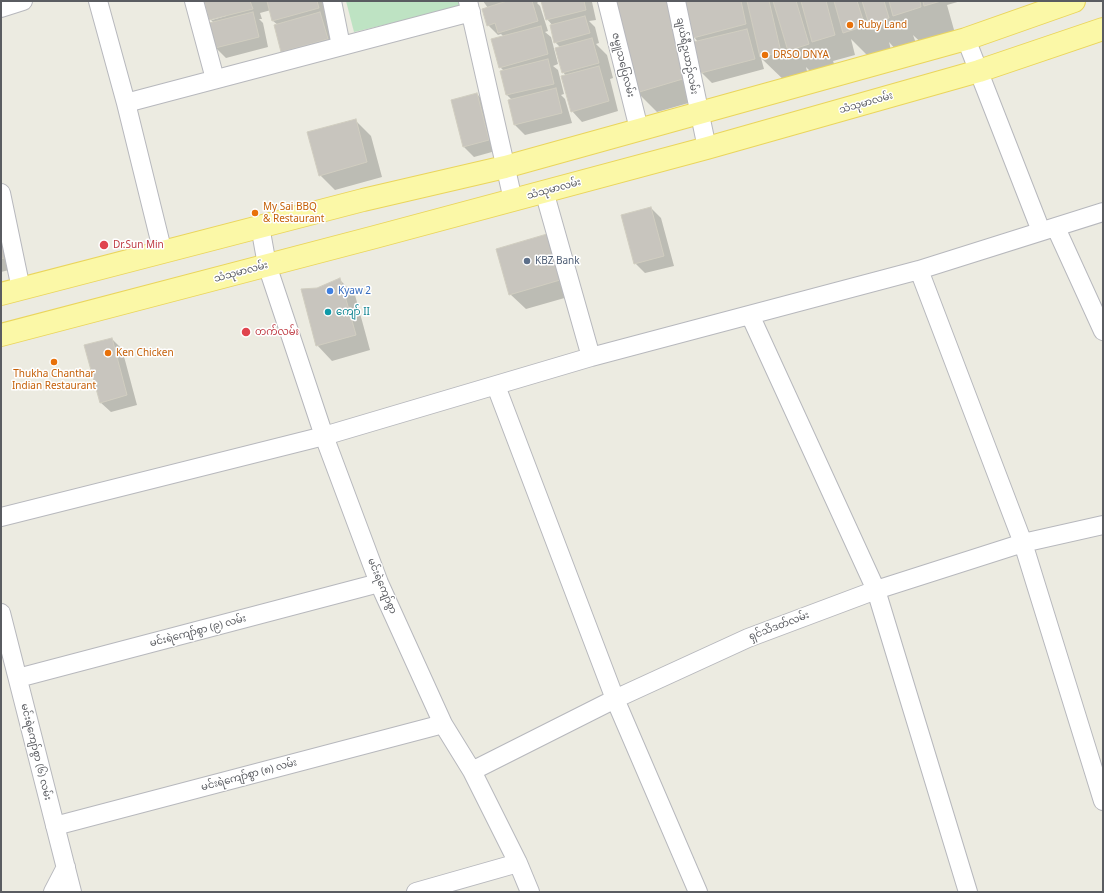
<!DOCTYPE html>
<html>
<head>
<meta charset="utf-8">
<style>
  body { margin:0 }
  #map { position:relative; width:1104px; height:893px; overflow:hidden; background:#ecebe1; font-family:"Noto Sans",sans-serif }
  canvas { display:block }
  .frame { position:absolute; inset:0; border:2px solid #5a5c61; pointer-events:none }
</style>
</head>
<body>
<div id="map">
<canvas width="1104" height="893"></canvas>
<div class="frame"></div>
</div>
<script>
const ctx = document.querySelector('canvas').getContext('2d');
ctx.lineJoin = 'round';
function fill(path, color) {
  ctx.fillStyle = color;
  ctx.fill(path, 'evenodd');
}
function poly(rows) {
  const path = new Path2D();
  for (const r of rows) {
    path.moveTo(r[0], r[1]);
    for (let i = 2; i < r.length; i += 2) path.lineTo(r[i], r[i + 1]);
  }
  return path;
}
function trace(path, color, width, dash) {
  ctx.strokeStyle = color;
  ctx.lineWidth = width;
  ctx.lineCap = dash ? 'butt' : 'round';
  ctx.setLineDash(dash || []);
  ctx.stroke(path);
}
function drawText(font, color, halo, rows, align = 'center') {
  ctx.font = font + ' "Noto Sans","Noto Sans Myanmar",sans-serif';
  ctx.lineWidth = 3;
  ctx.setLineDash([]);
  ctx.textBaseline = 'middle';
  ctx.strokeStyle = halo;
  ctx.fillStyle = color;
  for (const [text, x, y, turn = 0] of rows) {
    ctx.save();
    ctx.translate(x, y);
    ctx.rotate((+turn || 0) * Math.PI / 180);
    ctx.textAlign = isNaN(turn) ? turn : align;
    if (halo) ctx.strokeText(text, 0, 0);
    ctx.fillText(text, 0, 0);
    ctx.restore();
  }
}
fill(poly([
  [346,1,459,1,460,7,354,32]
]), '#bee3c3');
fill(poly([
  [205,1,324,1,329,18,326,19,330,24,337,50,292,62,282,52,275,26,278,25,273,21,271,10,260,13,262,19,259,19,263,23,268,47,226,58,216,48,210,24,214,23,210,19],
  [224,15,226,16,212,20,211,18],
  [483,1,539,1,537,3,540,6,548,31,545,32,551,37,558,64,553,66,558,70,564,94,561,95,565,99,572,123,525,135,515,125,509,101,512,100,507,95,504,71,500,67,504,37,501,34,498,35,488,25,488,8],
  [542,1,592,2,596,20,589,21,595,27,599,43,596,44,607,55,613,78,610,79,618,111,582,122,572,111,566,76,563,72,561,48,555,42,553,26,547,19],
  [686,1,961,1,947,5,958,44,931,52,913,35,917,46,898,52,889,42,892,54,872,60,851,39,855,55,833,61,837,72,817,78,806,67,809,80,789,85,761,58,764,69,712,83,699,70,706,98,657,112,637,92,701,68,698,42,694,37],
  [477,94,487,105,499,150,474,157,464,147],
  [355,120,371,136,382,177,335,190,320,175],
  [651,208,661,218,674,266,645,273,635,263],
  [1,217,17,268,1,272],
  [547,235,575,295,526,309,510,294],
  [340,280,355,295,370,350,332,361,317,345,317,289],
  [112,339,122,349,137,405,111,412,100,402]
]), '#0003');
const building = poly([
  [204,1,250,1,253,9,209,20,204,1],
  [267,1,317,1,319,8,272,21,267,1],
  [507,1,532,1,538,21,498,33,495,23,487,26,482,9,507,1],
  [541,1,584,1,586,10,546,20,541,1],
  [614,1,668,1,686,78,636,93,614,1],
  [685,1,741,1,746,24,693,38,685,1],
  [747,1,769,1,781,52,760,57,747,1],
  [773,1,796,1,809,44,788,51,773,1],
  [801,1,826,1,835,35,812,42,801,1],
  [834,1,857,1,865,26,843,33,834,1],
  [862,1,884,1,889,18,869,24,862,1],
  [889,1,920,1,921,7,893,16,889,1],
  [923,1,941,1,924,6,923,1],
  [253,12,259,37,215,48,209,23,253,12],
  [320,12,328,39,281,52,274,25,320,12],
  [585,16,590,33,554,43,550,25,585,16],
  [541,26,548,54,499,68,491,39,541,26],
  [747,29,755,59,701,73,693,42,747,29],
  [592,38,599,63,562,73,555,48,592,38],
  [548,59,554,84,506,95,500,71,548,59],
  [599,66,609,101,571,112,561,76,599,66],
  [556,88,562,113,514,125,508,100,556,88],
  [477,93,489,140,463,147,451,100,477,93],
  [356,119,367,162,319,176,307,132,356,119],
  [651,207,664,256,634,264,621,215,651,207],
  [547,234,560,280,509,295,496,249,547,234],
  [1,235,7,257,1,259,1,235],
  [340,278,356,335,316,346,301,289,317,288,340,278],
  [112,338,127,395,100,403,84,345,112,338]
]);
fill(building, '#c8c5be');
trace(building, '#d0cdc0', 1);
const minor = poly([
  [98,1,126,103,163,253],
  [194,1,215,79],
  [332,1,341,46],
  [468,1,513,200],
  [607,1,639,129],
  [676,1,707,148],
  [1,8,23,1],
  [966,39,1041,231],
  [126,103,471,12],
  [544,191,591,357],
  [1,193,21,289],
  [260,226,267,265,324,436,379,583,443,724,472,771,518,863,530,892],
  [1056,228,1103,331],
  [919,270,1023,543,1103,801],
  [750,315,876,590,968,892],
  [496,386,615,699,698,892],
  [1,517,324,436,591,357,919,270,1103,212],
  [1,613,72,892],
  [18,678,379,583],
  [472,771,615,699,748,638,876,590,1023,543,1103,525],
  [55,826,443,724],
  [53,892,66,867],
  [416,892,518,863]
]);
const primary = poly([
  [1,294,363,200,505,167,966,39,1074,1],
  [1,335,375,237,707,148,979,71,1103,29]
]);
trace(minor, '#b7b8bd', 20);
trace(primary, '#ead55c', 24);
trace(minor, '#fff', 18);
trace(primary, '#fbf8a7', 22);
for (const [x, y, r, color] of [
  [850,25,4,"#e8710a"],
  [765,55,4,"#e8710a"],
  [255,213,4,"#e8710a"],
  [104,245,5,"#e0444e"],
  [527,261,4,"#5c6f8a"],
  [330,291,4,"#3f7fe0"],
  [328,312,4,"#0f9aa8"],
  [246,332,5,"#e0444e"],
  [108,353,4,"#e8710a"],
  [54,362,4,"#e8710a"]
]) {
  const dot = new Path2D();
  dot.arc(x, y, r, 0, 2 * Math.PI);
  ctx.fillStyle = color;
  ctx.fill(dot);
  trace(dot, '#fff', 1.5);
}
drawText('10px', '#c56008', '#fff', [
  ["Ruby Land",858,25],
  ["DRSO DNYA",773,55],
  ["My Sai BBQ",263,207],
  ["& Restaurant",263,219],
  ["Ken Chicken",116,353],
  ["Thukha Chanthar",54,374,"center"],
  ["Indian Restaurant",54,386,"center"]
], 'left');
drawText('10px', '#5a5c61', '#fff', [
  ["ချယ်ရီဥယာဉ်လမ်း",687,56,79],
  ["ဇမ္ဗူသပြေလမ်း",623,65,76],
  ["သံသုမာလမ်း",866,103,-16],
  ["သံသုမာလမ်း",554,189,-15],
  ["သံသုမာလမ်း",241,272,-15],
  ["မင်းရဲကျော်စွာ",382,586,67],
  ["ရှင်သိဒတ်လမ်း",779,626,-21],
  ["မင်းရဲကျော်စွာ (၉) လမ်း",198,631,-15],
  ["မင်းရဲကျော်စွာ (၆) လမ်း",36,752,76],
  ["မင်းရဲကျော်စွာ (၈) လမ်း",249,775,-15]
]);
drawText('10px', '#be3a42', '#fff', [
  ["Dr.Sun Min",113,245],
  ["တက်လမ်း",255,332]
], 'left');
drawText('10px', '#4e5e75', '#fff', [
  ["KBZ Bank",535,261]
], 'left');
drawText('10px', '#366cbe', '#fff', [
  ["Kyaw 2",338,291]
], 'left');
drawText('10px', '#0d838f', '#fff', [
  ["ကျော် II",336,312]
], 'left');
</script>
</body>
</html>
